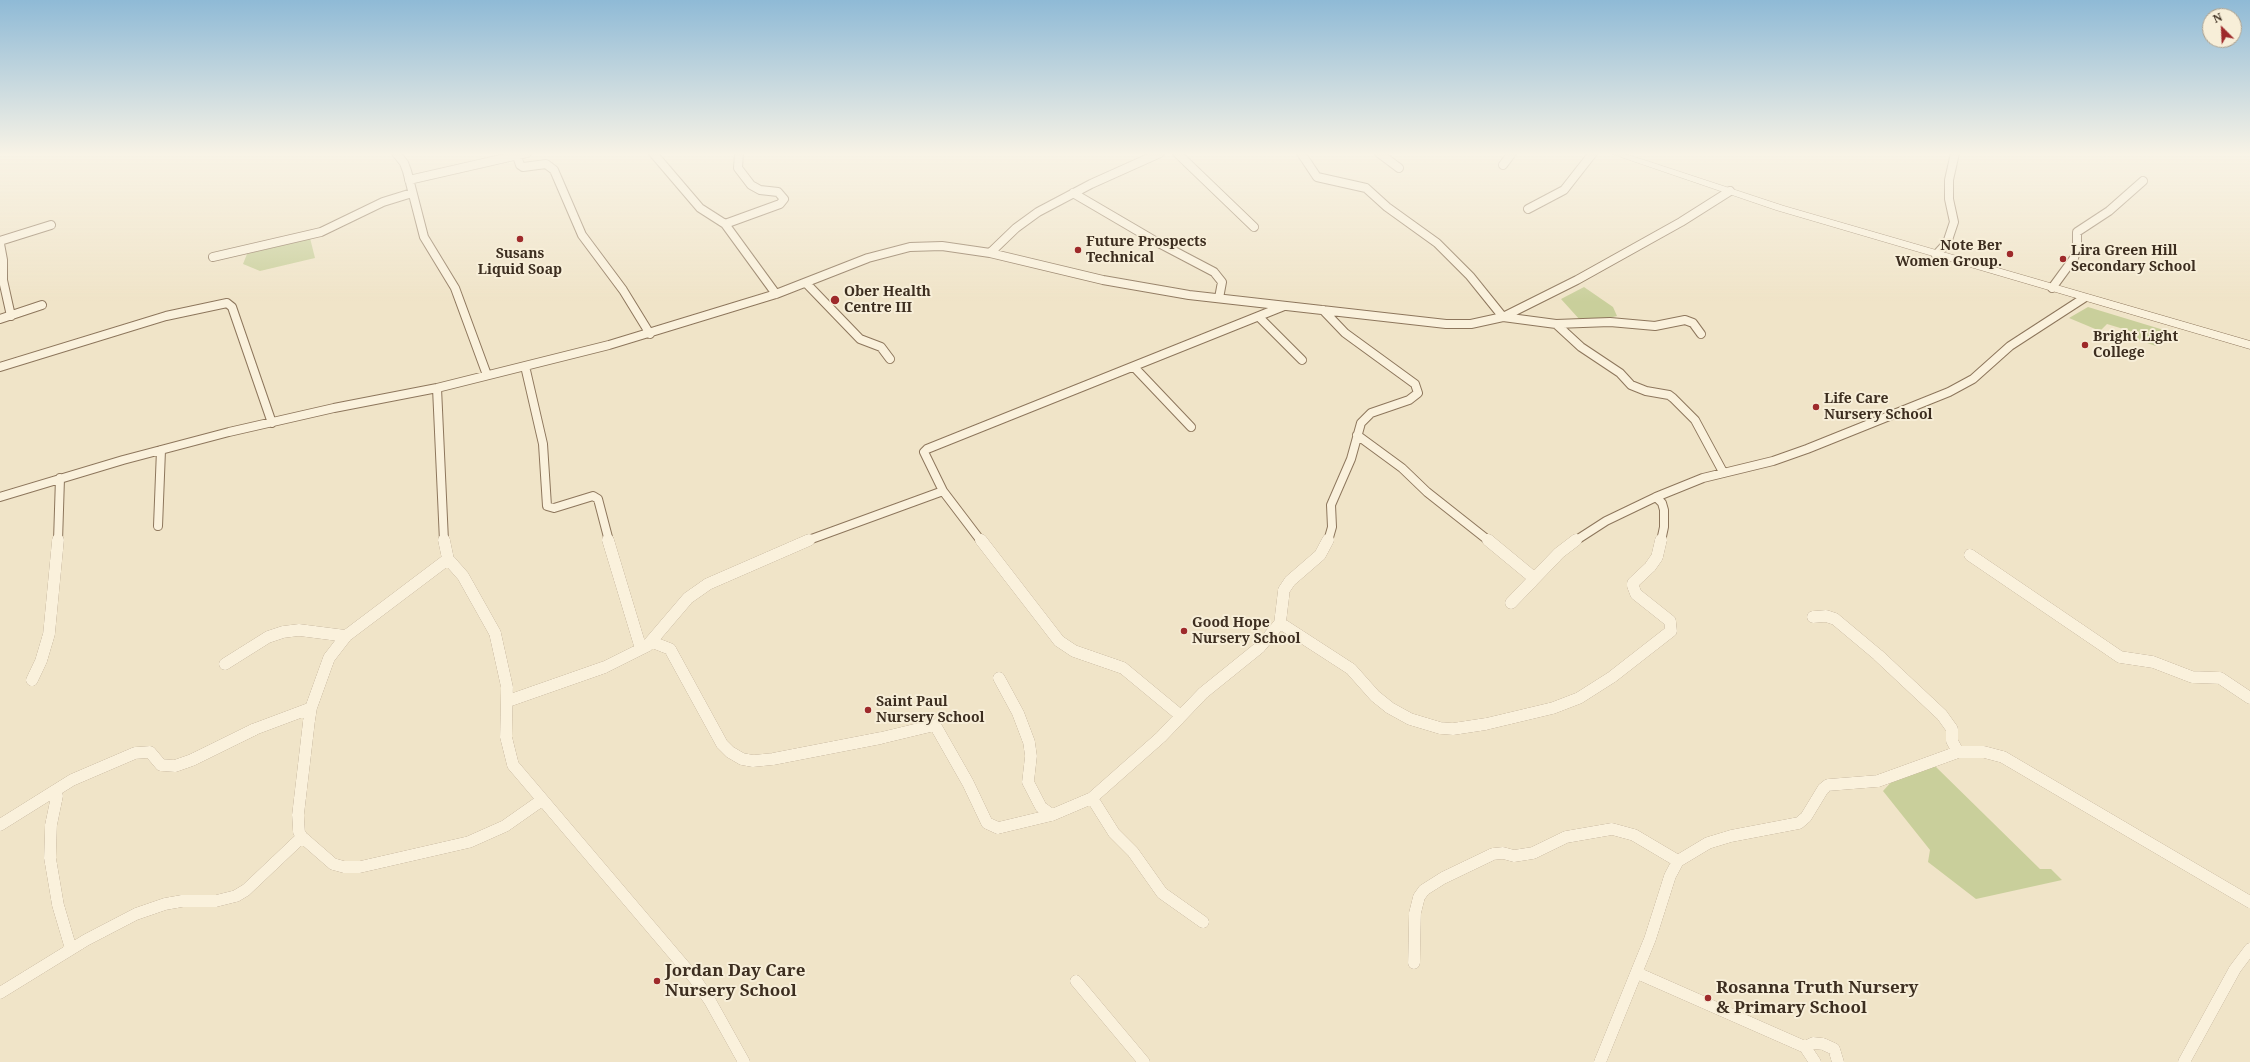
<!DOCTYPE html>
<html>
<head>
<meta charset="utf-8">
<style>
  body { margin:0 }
  #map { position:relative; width:2250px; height:1062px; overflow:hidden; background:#f0e4c8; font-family:"Noto Serif",serif }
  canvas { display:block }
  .north { position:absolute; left:2202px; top:8px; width:40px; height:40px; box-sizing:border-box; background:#f7eed8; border:1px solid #ada18e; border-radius:50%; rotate:336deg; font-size:11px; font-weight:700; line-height:16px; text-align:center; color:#3d2e20 }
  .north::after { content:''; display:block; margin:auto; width:14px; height:18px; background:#9e2a2b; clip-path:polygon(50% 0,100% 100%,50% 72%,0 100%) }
</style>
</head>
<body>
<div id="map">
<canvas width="2250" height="1062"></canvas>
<div class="north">N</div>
</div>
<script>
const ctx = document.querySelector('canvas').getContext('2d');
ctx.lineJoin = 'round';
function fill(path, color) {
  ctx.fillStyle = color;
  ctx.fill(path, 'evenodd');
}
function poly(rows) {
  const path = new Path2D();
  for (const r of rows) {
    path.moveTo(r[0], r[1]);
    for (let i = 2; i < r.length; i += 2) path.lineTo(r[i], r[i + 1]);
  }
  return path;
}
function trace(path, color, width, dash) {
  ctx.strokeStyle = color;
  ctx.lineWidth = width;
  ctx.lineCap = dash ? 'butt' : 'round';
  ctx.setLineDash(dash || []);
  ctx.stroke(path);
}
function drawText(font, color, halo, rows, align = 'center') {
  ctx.font = font + ' "Noto Serif",serif';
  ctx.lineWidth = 4;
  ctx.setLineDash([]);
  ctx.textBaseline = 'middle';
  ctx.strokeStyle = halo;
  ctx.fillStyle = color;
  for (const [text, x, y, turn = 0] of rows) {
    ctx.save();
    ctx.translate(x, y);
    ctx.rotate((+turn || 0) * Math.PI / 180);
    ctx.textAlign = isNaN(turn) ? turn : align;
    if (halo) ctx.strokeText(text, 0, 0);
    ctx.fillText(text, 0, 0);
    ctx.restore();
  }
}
fill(poly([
  [310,238,315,258,260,271,243,264,247,254],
  [1584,287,1613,307,1617,316,1597,321,1580,320,1561,299],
  [2088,307,2167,331,2156,346,2129,337,2130,331,2107,324,2100,331,2069,318],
  [1909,765,1936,767,2040,869,2051,869,2062,880,1976,899,1928,862,1930,850,1883,791,1905,767]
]), '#c9cf9b');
const minorFar1 = poly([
  [396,153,404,163,407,171,424,237,455,288,487,375],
  [653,153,700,208,725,224,776,294],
  [1177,153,1254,227],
  [1301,153,1317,177,1366,188,1387,207,1437,243,1470,276,1503,317,1556,324,1581,347,1620,373,1631,385,1646,391,1669,395,1673,398,1695,420,1723,472],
  [1379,153,1399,168],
  [517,156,520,165,523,167,546,164,554,170,582,235,623,290,650,334],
  [1503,165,1512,153],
  [409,180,527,153],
  [1073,193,1155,241,1214,272,1222,282,1219,298],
  [1528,209,1564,190,1593,153],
  [725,224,780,204,784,199,778,192,760,190,751,185,738,168,739,153],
  [0,241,51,225],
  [0,244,3,260,3,280,11,316],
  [990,253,1016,228,1038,212,1091,184,1160,153],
  [1936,255,1947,243,1954,222,1949,199,1949,180,1955,153],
  [213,257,321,232,383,202,412,193],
  [806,283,860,339,881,347,890,359],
  [2052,288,2074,258,2077,248,2077,232,2109,211,2143,181],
  [1323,310,1345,333,1415,384,1418,393,1409,400,1371,413,1361,423,1351,459,1331,505,1332,527,1328,541],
  [1259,317,1302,360],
  [0,319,42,305],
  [1556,324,1610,322,1655,326,1685,320,1693,323,1701,334],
  [525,366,543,444,547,506,554,508,593,496,598,499,609,541],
  [0,367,166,316,227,303,232,307,272,423],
  [1134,367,1191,427],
  [437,388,444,541],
  [1357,435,1402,468,1427,492,1489,541],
  [0,497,123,460,229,432,334,408,437,388,609,345,776,294,868,258,910,247,942,246,990,253,1103,280,1189,295,1446,324,1471,324,1503,317,1577,280,1681,222,1730,191],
  [158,526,161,450],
  [58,541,60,478],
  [806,541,943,491],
  [981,541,943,491,924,452,927,449,1284,306],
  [1575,541,1606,521,1656,497],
  [1661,541,1664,527,1664,510,1662,503,1656,497,1703,478,1773,461,1807,449,1949,392,1973,379,2010,346,2084,298]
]);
const minor = poly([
  [444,540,448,559,463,576,495,633,507,687,506,737,513,765,695,979,710,1001,744,1062],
  [608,540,641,649],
  [981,540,1059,641,1074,651,1123,668,1181,716],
  [1488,540,1534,578],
  [1970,555,2120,657,2153,662,2192,677,2220,678,2250,698],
  [1511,603,1559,553,1576,540],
  [1813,617,1826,616,1835,619,1878,655,1942,715,1952,729,1952,741,1958,752],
  [1280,623,1351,669,1375,696,1390,708,1410,719,1440,728,1453,729,1486,724,1553,708,1579,698,1612,677,1671,631,1670,621,1636,594,1633,586,1633,583,1650,567,1657,557,1661,540],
  [652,642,670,649,722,744,730,752,742,759,753,761,773,759,881,738,935,725,968,783,987,823,998,828,1052,815],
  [225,664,268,637,283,632,299,630,346,636],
  [999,678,1018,713,1029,742,1031,756,1028,782,1041,807,1052,815,1092,798,1161,737,1203,693,1260,647,1280,623,1284,590,1290,581,1320,555,1328,540],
  [32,680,41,661,49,634,58,540],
  [508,701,605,667,647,646,688,598,708,584,809,540],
  [55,791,57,796,51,825,50,858,58,905,71,949],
  [1092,798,1114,833,1133,852,1162,893,1203,922],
  [0,825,72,780,135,753,150,752,161,765,175,766,192,760,255,729,311,708],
  [302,837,299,832,298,815,309,721,311,708,329,658,346,636,448,559],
  [1414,963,1415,913,1419,897,1424,890,1443,878,1493,854,1503,853,1514,856,1533,853,1566,837,1612,829,1634,835,1678,861],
  [1637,973,1805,1047,1815,1062],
  [1076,981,1144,1062],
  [0,993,86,940,136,914,165,904,182,901,216,901,236,896,246,890,302,837,333,864,344,867,360,867,469,842,505,826,542,800],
  [1805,1047,1813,1043,1823,1044,1834,1049,1838,1062],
  [1600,1062,1650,939,1670,876,1678,861,1708,843,1731,836,1799,823,1806,817,1823,789,1828,785,1878,781,1958,752,1984,752,2003,757,2250,902],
  [2184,1062,2235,969,2250,949]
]);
const tertiary = poly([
  [1609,153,1623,153,1784,206,2250,341,2250,349,1776,210,1609,153]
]);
trace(minorFar1, '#8d765c', 10);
trace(minor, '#8d765c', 12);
trace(tertiary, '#8d765c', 1);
trace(minorFar1, '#faf1dc', 8);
trace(minor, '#faf1dc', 12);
fill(tertiary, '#faf1dc');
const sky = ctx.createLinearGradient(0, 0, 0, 302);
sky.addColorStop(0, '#8fbad6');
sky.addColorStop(0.51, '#f8f3e6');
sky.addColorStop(1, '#f8f3e600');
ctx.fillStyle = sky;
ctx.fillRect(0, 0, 2250, 302);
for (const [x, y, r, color] of [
  [520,239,4,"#9e2a2b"],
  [1078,250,4,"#9e2a2b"],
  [2010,254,4,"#9e2a2b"],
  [2063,259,4,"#9e2a2b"],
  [835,300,5,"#9e2a2b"],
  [2085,345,4,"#9e2a2b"],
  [1816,407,4,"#9e2a2b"],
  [1184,631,4,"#9e2a2b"],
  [868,710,4,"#9e2a2b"],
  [657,981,4,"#9e2a2b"],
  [1708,998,4,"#9e2a2b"]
]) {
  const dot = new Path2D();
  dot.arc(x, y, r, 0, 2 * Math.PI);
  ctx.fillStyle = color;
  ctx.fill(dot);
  trace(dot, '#f7eed8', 1.5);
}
drawText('bold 14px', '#3d2e20', '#f7eed8', [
  ["Future Prospects",1086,242],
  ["Technical",1086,258],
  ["Note Ber",2002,246,"right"],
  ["Women Group.",2002,262,"right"],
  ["Lira Green Hill",2071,251],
  ["Secondary School",2071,267],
  ["Susans",520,254,"center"],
  ["Liquid Soap",520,270,"center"],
  ["Ober Health",844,292],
  ["Centre III",844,308],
  ["Bright Light",2093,337],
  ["College",2093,353],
  ["Life Care",1824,399],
  ["Nursery School",1824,415],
  ["Good Hope",1192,623],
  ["Nursery School",1192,639],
  ["Saint Paul",876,702],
  ["Nursery School",876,718]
], 'left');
drawText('bold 17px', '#3d2e20', '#f7eed8', [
  ["Jordan Day Care",665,971],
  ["Nursery School",665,991],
  ["Rosanna Truth Nursery",1716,988],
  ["& Primary School",1716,1008]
], 'left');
</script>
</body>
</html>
